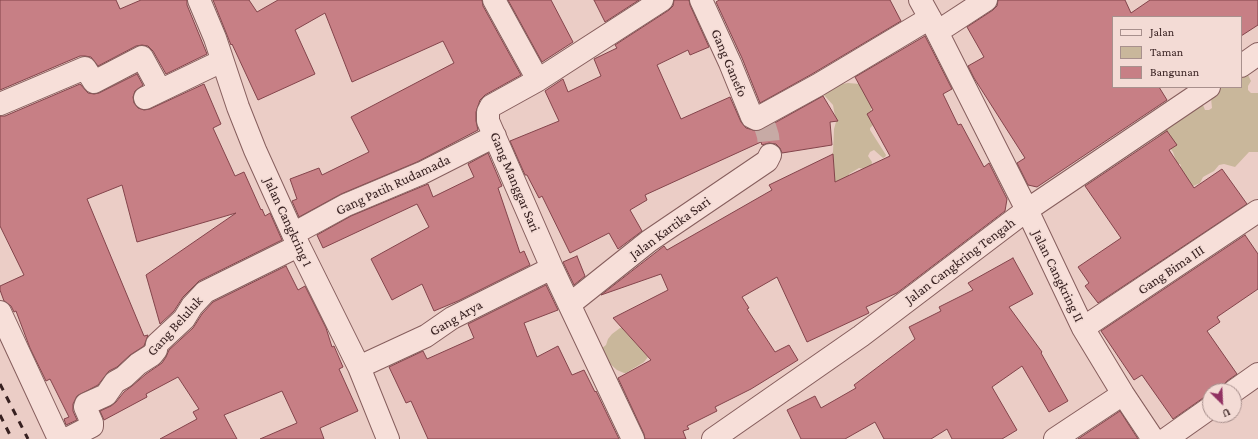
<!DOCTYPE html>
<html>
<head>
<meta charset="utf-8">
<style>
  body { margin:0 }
  #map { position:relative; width:1258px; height:439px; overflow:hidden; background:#ebcdc6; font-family:"Crimson Pro",serif }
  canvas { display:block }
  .legend { position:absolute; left:1112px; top:16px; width:130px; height:72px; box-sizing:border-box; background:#f3dbd5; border:1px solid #a8908d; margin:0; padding:5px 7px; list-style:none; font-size:12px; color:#372020 }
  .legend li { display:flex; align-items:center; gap:8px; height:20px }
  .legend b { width:20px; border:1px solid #a8908d }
  .north { position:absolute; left:1202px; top:383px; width:40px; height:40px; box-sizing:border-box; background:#f3dbd5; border:1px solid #a8908d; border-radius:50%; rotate:156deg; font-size:11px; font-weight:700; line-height:16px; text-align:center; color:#372020 }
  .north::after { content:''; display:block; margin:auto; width:14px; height:18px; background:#913162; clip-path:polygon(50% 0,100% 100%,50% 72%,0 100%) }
</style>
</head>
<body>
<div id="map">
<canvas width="1258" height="439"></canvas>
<ul class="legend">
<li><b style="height:5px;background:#f7dfd9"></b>Jalan</li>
<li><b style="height:11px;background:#c9b79b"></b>Taman</li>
<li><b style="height:11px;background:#c77f85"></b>Bangunan</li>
</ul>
<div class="north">U</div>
</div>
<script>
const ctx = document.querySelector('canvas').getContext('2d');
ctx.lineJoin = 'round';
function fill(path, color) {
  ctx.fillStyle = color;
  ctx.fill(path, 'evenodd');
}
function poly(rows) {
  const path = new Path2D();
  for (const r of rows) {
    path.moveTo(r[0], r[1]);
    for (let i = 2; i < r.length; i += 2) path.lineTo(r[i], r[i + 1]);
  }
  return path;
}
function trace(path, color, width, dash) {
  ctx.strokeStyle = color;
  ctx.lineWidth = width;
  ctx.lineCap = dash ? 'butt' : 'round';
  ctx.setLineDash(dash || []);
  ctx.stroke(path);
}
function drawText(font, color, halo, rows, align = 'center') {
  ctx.font = font + ' "Crimson Pro",serif';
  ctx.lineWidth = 3;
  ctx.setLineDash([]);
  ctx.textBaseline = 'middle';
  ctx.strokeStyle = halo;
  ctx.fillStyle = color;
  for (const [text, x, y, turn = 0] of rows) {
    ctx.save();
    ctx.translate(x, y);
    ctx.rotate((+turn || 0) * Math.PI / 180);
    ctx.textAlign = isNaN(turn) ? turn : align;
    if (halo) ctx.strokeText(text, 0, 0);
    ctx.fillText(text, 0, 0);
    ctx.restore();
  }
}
fill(poly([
  [1248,75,1251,81,1248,86,1248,90,1251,93,1258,93,1258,152,1249,152,1235,167,1224,164,1219,165,1214,171,1203,177,1200,183,1191,187,1178,171,1181,166,1180,164,1177,164,1173,152,1160,136,1160,132,1203,105,1205,110,1209,110,1212,108,1211,98,1217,87,1241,87,1241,78],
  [848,83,860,84,877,103,871,109,875,123,870,128,870,130,886,155,885,157,883,158,874,150,870,152,868,156,872,162,871,167,864,169,859,168,849,174,847,193,822,171,830,159,833,152,834,129,836,122,833,105,823,94,836,85],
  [620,328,622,328,648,357,644,362,626,373,624,373,617,370,607,361,601,349,606,345,608,339,612,334]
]), '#c9b79b');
const building = poly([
  [0,0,116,0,120,9,141,0,187,0,187,5,207,54,166,74,153,51,148,46,142,45,136,46,98,66,91,57,85,56,80,56,0,90,0,0],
  [213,0,249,0,257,12,278,0,482,0,483,6,521,75,485,95,480,100,476,112,476,121,478,130,417,162,341,194,299,217,292,201,297,199,290,179,319,168,322,175,369,152,351,117,454,63,443,41,352,82,325,13,295,30,315,74,258,100,232,44,231,45,213,0],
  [508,0,551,0,573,42,542,62,508,0],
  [594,0,639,0,605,22,594,0],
  [674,0,689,0,690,5,709,47,690,55,688,50,657,65,681,119,730,97,741,122,746,128,757,131,762,130,823,96,838,121,830,122,832,145,782,153,780,148,776,144,769,143,762,145,761,142,645,195,647,200,630,210,642,231,618,249,609,233,570,253,542,196,539,198,527,175,525,175,510,141,559,121,545,91,563,79,568,92,601,76,594,59,617,48,615,45,669,10,673,6,674,0],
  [719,0,890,0,901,21,812,74,760,103,742,58,716,2,719,0],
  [998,0,1125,0,1131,13,1150,0,1258,0,1258,25,1241,36,1241,17,1113,17,1113,87,1159,87,1167,100,1037,187,1028,185,1017,163,1025,158,974,78,968,66,984,57,967,27,993,10,997,6,998,0],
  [925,36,952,89,943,94,958,125,961,124,984,167,989,163,1007,199,1005,211,897,293,866,307,869,313,807,342,777,277,742,297,749,308,747,309,775,352,789,345,798,360,751,389,715,407,717,411,687,426,689,429,683,431,686,439,645,439,644,434,618,378,651,360,613,318,668,290,661,274,601,295,664,246,667,250,772,190,769,185,833,154,835,182,890,156,867,114,873,110,855,77,925,36],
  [137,74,143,85,135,91,133,97,134,103,138,108,144,110,150,109,204,84,221,124,213,128,235,176,244,172,261,210,262,209,265,216,270,213,282,240,199,281,183,297,174,311,160,324,146,275,236,213,137,242,122,185,87,199,144,336,148,335,144,346,130,355,117,367,109,371,98,385,77,396,73,404,73,411,77,420,66,425,64,419,69,417,50,379,46,381,30,348,16,311,14,312,11,306,4,301,0,290,0,286,24,275,0,226,0,116,5,116,80,84,88,93,94,94,99,93,137,74],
  [1167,131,1177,145,1169,150,1194,188,1222,169,1247,204,1098,303,1085,286,1089,283,1078,267,1121,238,1085,186,1167,131],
  [488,153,502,186,498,188,520,253,524,251,530,265,458,301,434,311,422,284,392,300,371,259,429,227,417,204,323,248,317,235,351,216,428,184,433,197,474,177,468,164,488,153],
  [1245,235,1258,254,1258,289,1217,317,1220,322,1207,331,1237,374,1227,381,1222,387,1217,391,1210,391,1210,396,1203,398,1173,419,1142,375,1134,380,1101,331,1245,235],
  [577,256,585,276,574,285,563,262,577,256],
  [1013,258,1033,294,1009,307,1042,352,1041,353,1068,401,1049,412,1022,366,992,387,1017,430,1002,439,952,439,947,429,931,439,884,439,875,422,845,439,801,439,787,410,815,396,821,408,856,388,854,385,915,339,909,327,941,311,939,307,973,290,968,283,1013,258],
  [286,266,298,290,305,286,326,328,332,347,334,346,343,367,339,369,358,411,320,428,324,439,260,439,297,423,282,391,224,415,237,439,160,439,197,419,193,412,199,409,178,377,146,394,147,397,104,420,100,411,111,406,116,402,124,392,132,386,146,374,162,363,166,357,169,350,193,328,202,314,213,302,286,266],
  [546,285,558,310,524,323,537,357,558,346,572,375,584,370,595,392,596,391,619,439,428,439,411,401,406,403,389,367,423,351,427,359,474,338,468,324,546,285],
  [1120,411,1138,439,1078,439,1120,411]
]);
fill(building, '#c77f85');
trace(building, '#83444b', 1);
trace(poly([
  [763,120,768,136,770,155]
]), '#c7aaa5', 22, [22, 11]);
const street = poly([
  [199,0,215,38,238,107,255,150,293,234,359,367,388,439],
  [494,0,538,80],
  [701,0,730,63,752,117,756,119,818,85,930,18],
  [920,0,930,18,1027,210,1083,328,1123,394,1153,439],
  [937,32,986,0],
  [1241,66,1258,54],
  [145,98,222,61],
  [0,104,85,68,94,82,142,57,160,90],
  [293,234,346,205,422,173,495,136],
  [570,304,649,241,767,161,770,155],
  [0,312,59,439],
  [1083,328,1258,211],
  [359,367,426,336,452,318,552,268],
  [1234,391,1258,374],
  [67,439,92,426,92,423,85,407,86,404,106,395,115,382,124,377,138,364,152,355,156,350,157,344,184,319,192,306,205,292,298,246],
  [633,439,552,268,488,121,488,112,491,106,538,80,662,0],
  [713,439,861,336,1027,210,1209,87],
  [1055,439,1123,394],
  [1166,439,1210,408]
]);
trace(street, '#865e5d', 24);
trace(street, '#f7dfd9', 22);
trace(poly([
  [0,384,28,439],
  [0,415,12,439]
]), '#372020', 3, [7, 7]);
drawText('14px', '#372020', '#f3dbd5', [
  ["Gang Ganefo",729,63,67],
  ["Gang Manggar Sari",515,182,67],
  ["Gang Patih Rudamada",393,185,-25],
  ["Jalan Cangkring 1",288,222,65],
  ["Jalan Kartika Sari",670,228,-36],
  ["Jalan Cangkring Tengah",960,261,-37],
  ["Gang Bima III",1171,270,-34],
  ["Jalan Cangkring II",1058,276,64],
  ["Gang Arya",456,318,-30],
  ["Gang Beluluk",175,326,-48]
]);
</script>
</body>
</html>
